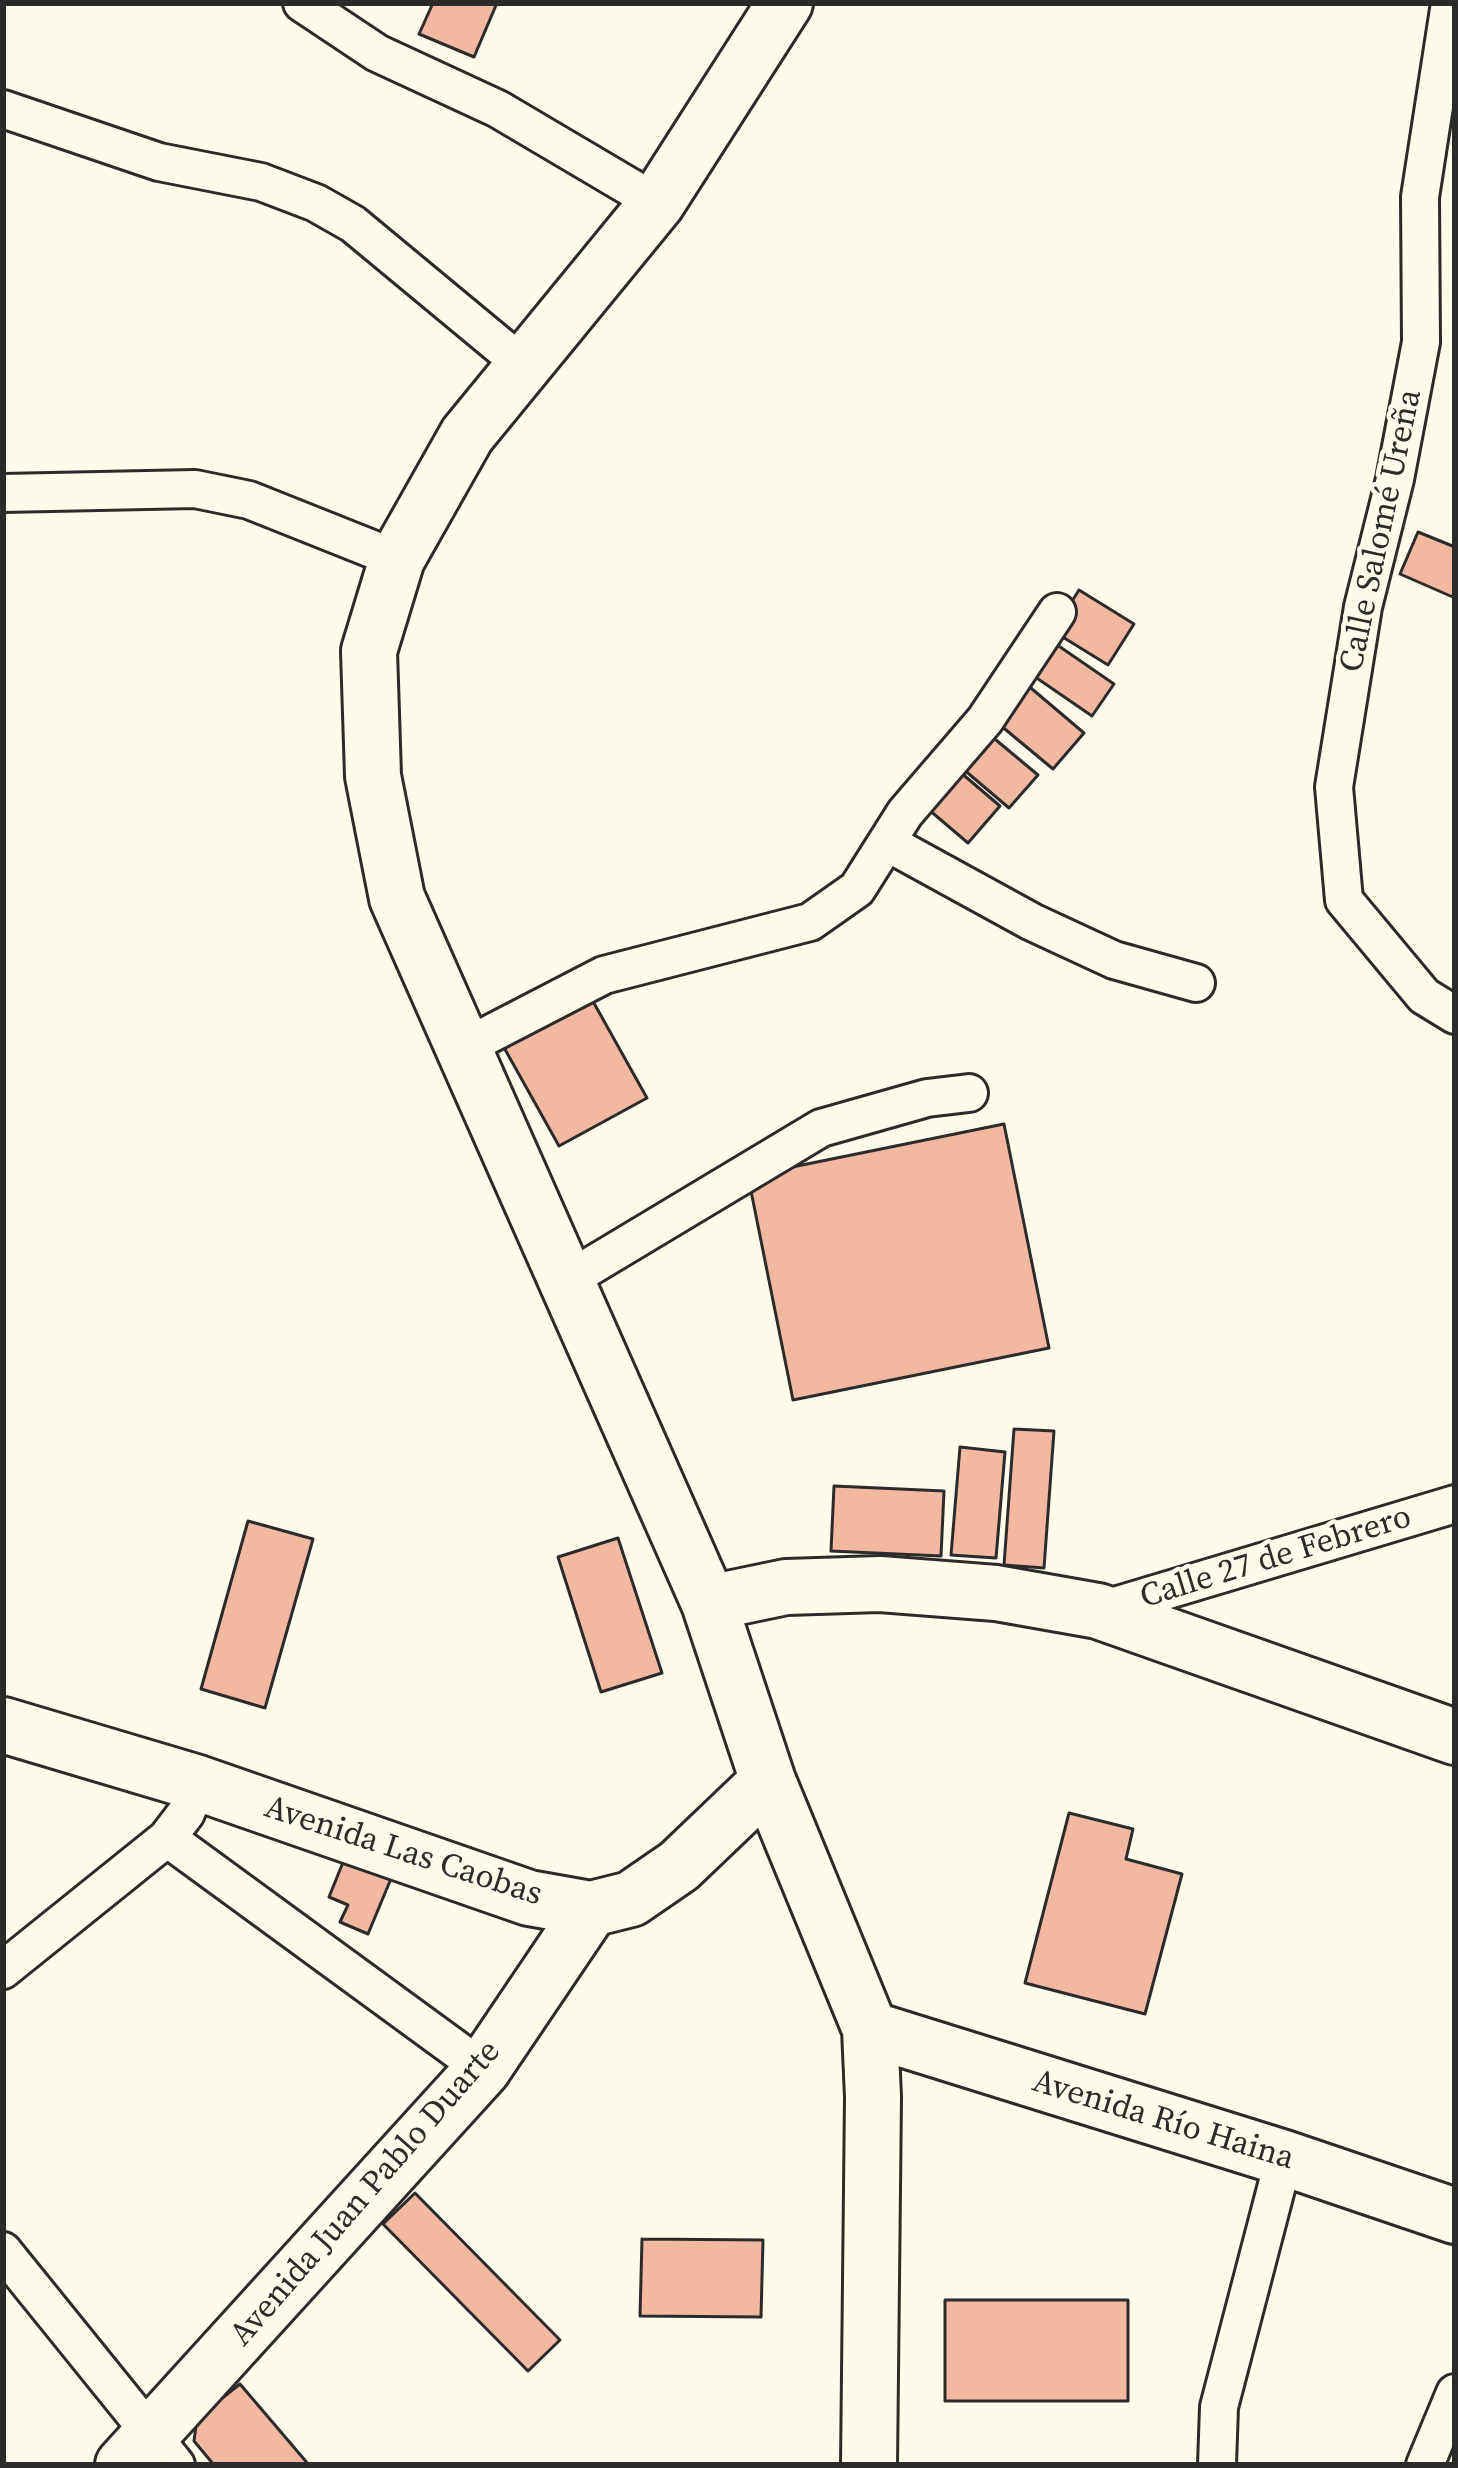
<!DOCTYPE html>
<html>
<head>
<meta charset="utf-8">
<style>
  body { margin:0 }
  #map { position:relative; width:1458px; height:2468px; overflow:hidden; background:#fdfbea; font-family:"Source Serif 4",serif }
  canvas { display:block }
  .frame { position:absolute; inset:0; border:6px solid #2b2b2b; pointer-events:none }
</style>
</head>
<body>
<div id="map">
<canvas width="1458" height="2468"></canvas>
<div class="frame"></div>
</div>
<script>
const ctx = document.querySelector('canvas').getContext('2d');
ctx.lineJoin = 'round';
function fill(path, color) {
  ctx.fillStyle = color;
  ctx.fill(path, 'evenodd');
}
function poly(rows) {
  const path = new Path2D();
  for (const r of rows) {
    path.moveTo(r[0], r[1]);
    for (let i = 2; i < r.length; i += 2) path.lineTo(r[i], r[i + 1]);
  }
  return path;
}
function trace(path, color, width, dash) {
  ctx.strokeStyle = color;
  ctx.lineWidth = width;
  ctx.lineCap = dash ? 'butt' : 'round';
  ctx.setLineDash(dash || []);
  ctx.stroke(path);
}
function drawText(font, color, halo, rows, align = 'center') {
  ctx.font = font + ' "Source Serif 4",serif';
  ctx.lineWidth = 9;
  ctx.setLineDash([]);
  ctx.textBaseline = 'middle';
  ctx.strokeStyle = halo;
  ctx.fillStyle = color;
  for (const [text, x, y, turn = 0] of rows) {
    ctx.save();
    ctx.translate(x, y);
    ctx.rotate((+turn || 0) * Math.PI / 180);
    ctx.textAlign = isNaN(turn) ? turn : align;
    if (halo) ctx.strokeText(text, 0, 0);
    ctx.fillText(text, 0, 0);
    ctx.restore();
  }
}
const building = poly([
  [433,3,497,3,474,57,419,34,433,3],
  [1418,532,1455,547,1455,598,1400,574,1418,532],
  [1079,590,1134,624,1108,665,1053,631,1079,590],
  [1050,640,1114,684,1092,716,1028,672,1050,640],
  [1025,683,1084,733,1053,769,994,720,1025,683],
  [984,730,1038,775,1009,808,956,763,984,730],
  [953,766,1000,806,968,843,921,803,953,766],
  [590,996,647,1098,559,1146,502,1044,590,996],
  [1004,1124,1049,1348,793,1400,748,1176,1004,1124],
  [1014,1429,1054,1431,1044,1568,1004,1565,1014,1429],
  [960,1447,1005,1452,996,1558,951,1555,960,1447],
  [834,1486,944,1491,941,1556,831,1551,834,1486],
  [248,1521,313,1539,265,1708,201,1689,248,1521],
  [618,1538,662,1673,601,1692,558,1557,618,1538],
  [1069,1813,1133,1829,1126,1859,1182,1874,1145,2014,1025,1983,1069,1813],
  [348,1850,395,1869,368,1934,340,1922,348,1905,329,1897,348,1850],
  [415,2193,560,2340,528,2371,383,2224,415,2193],
  [642,2239,763,2240,761,2317,640,2316,642,2239],
  [945,2300,1128,2300,1128,2401,945,2401,945,2300],
  [240,2384,309,2465,214,2465,194,2441,197,2418,240,2384]
]);
fill(building, '#f2b8a0');
trace(building, '#2b2b2b', 3);
const street = poly([
  [302,3,377,53,498,109,657,203],
  [1450,3,1420,197,1421,342,1395,479,1363,607,1334,787,1344,900,1424,996,1455,1015],
  [3,109,159,162,261,182,316,203,353,224,523,365],
  [3,493,195,489,249,500,397,559],
  [888,843,1032,922,1114,960,1196,983],
  [463,1048,604,975,810,922,857,889,905,813,985,720,1057,612],
  [566,1281,821,1128,927,1098,969,1093],
  [1098,1611,1455,1504],
  [167,1838,483,2069],
  [3,1970,167,1838,186,1813,198,1783],
  [3,2251,176,2465],
  [1217,2465,1219,2407,1284,2158],
  [1425,2465,1455,2393]
]);
const secondary = poly([
  [785,3,657,203,467,435,397,559,369,651,373,776,397,898,709,1603,768,1781,870,2029,873,2097,869,2465],
  [709,1603,786,1587,880,1584,996,1593,1098,1611,1455,1737],
  [3,1725,198,1783,529,1898,591,1909,631,1899,679,1866,768,1781],
  [870,2029,1284,2158,1455,2216],
  [123,2465,483,2069,591,1909]
]);
trace(street, '#2b2b2b', 42);
trace(secondary, '#2b2b2b', 60);
trace(street, '#fdfbea', 36);
trace(secondary, '#fdfbea', 54);
drawText('33px', '#2b2b2b', '#fdfbea', [
  ["Calle Salomé Ureña",1382,531,-78],
  ["Calle 27 de Febrero",1276,1558,-17],
  ["Avenida Las Caobas",403,1852,18],
  ["Avenida Río Haina",1163,2121,17],
  ["Avenida Juan Pablo Duarte",366,2194,-49]
]);
</script>
</body>
</html>
